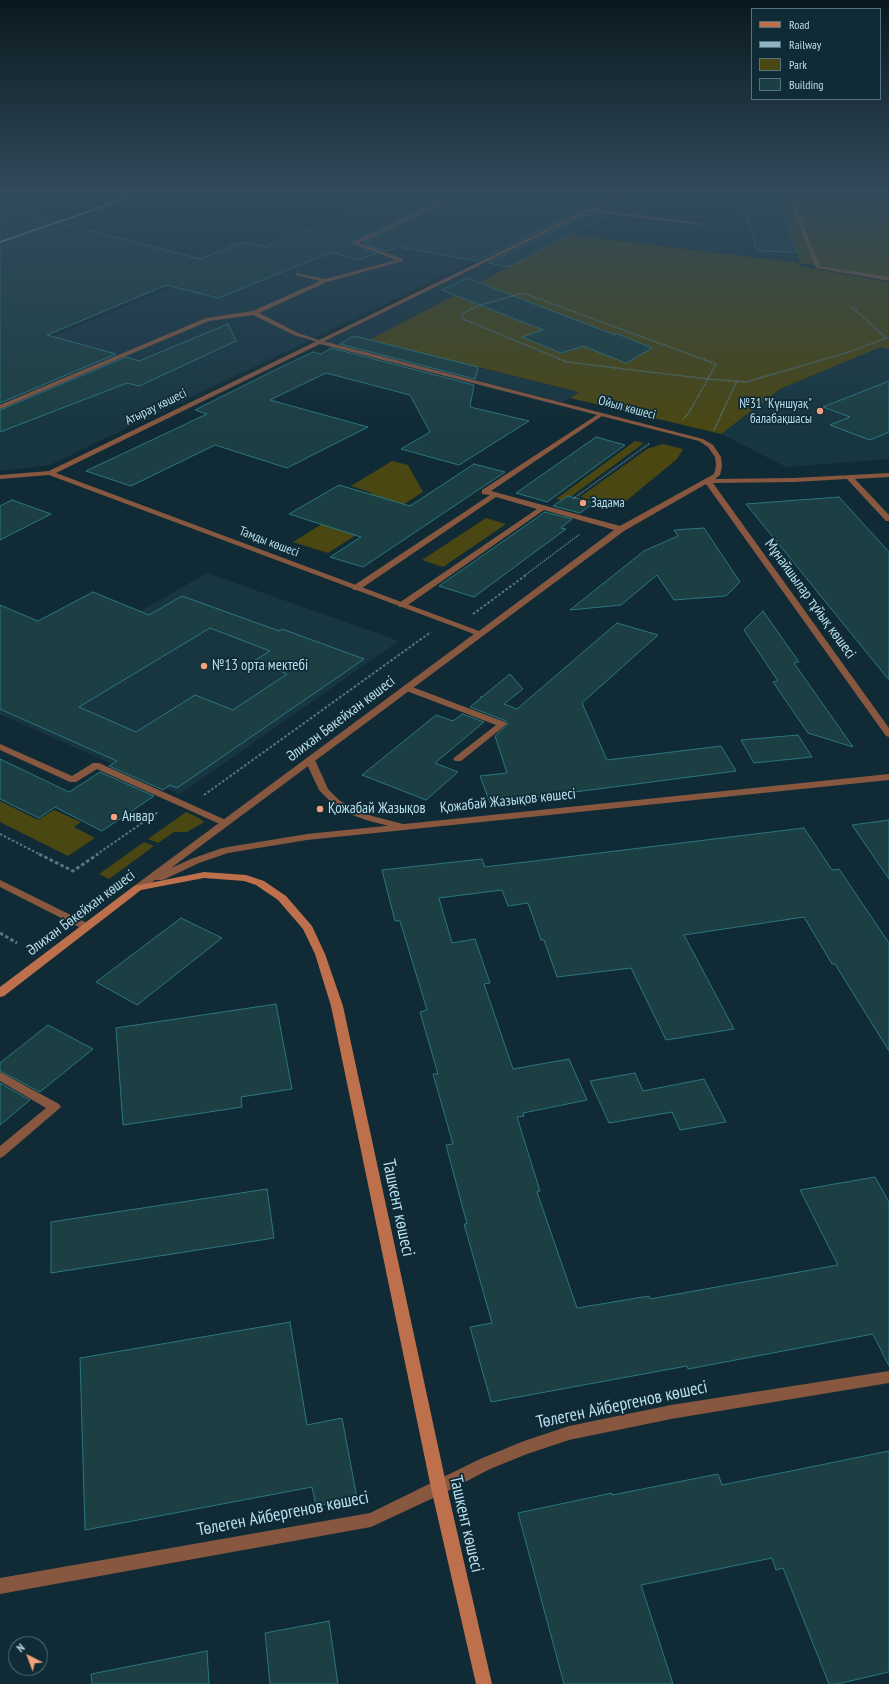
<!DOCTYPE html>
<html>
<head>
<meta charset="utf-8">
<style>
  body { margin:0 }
  #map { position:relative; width:889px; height:1684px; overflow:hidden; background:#102b35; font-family:"PT Sans Narrow",sans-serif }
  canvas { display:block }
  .legend { position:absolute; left:751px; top:8px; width:130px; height:92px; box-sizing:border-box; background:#102b35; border:1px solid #53737f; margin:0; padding:5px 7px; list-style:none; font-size:12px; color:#b8dfef }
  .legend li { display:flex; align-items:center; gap:8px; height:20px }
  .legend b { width:20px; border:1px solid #53737f }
  .north { position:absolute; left:8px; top:1636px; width:40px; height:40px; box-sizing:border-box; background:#102b35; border:1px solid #53737f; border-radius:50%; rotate:318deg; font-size:11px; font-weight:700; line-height:16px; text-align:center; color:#b8dfef }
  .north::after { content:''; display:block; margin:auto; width:14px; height:18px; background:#f1a17d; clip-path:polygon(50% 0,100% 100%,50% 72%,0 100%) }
</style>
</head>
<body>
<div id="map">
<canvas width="889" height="1684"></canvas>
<ul class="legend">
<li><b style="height:5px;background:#bd704b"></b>Road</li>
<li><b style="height:5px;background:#90b4c3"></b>Railway</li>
<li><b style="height:11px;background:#4a4713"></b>Park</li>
<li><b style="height:11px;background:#1c3f43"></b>Building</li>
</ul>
<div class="north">N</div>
</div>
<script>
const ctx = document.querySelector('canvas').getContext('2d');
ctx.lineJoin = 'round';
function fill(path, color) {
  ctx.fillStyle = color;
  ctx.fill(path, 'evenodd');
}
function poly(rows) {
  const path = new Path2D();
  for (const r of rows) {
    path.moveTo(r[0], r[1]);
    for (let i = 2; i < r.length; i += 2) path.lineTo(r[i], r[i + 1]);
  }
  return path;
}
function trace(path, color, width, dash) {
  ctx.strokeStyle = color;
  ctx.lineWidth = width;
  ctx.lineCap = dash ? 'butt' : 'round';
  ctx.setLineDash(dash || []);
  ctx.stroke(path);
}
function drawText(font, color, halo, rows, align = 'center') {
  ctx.font = font + ' "PT Sans Narrow",sans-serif';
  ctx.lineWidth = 3.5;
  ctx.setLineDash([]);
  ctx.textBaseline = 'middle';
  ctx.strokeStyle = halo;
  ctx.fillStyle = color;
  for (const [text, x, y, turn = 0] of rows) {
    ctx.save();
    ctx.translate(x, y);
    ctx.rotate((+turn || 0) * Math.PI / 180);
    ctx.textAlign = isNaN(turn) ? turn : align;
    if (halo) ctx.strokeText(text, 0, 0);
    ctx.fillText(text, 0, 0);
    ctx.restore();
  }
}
fill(poly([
  [0,194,376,194,387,195,0,356],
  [383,194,612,194,565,216,614,194,780,194,801,263,570,235,370,341,579,392,563,402,324,342,549,232,538,230,50,465,0,471,0,359,390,195],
  [882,347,889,349,889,459,786,467,721,434,780,389],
  [207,573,399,641,180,794,0,714,0,692]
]), '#183642');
fill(poly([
  [780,194,889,194,889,280,801,263,800,266,889,282,889,349,881,347,780,389,721,434,570,398,579,392,369,340,570,235,800,263],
  [635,441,644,443,565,501,556,499],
  [663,444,683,449,677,459,620,506,596,506,600,502,580,497,647,449],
  [392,461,408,465,423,492,328,553,293,542,372,493,351,486],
  [486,518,506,524,443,567,422,560],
  [0,801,38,820,54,810,81,822,74,827,95,838,68,856,0,822],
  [186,812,199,818,204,822,187,832,174,832,158,843,148,839],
  [144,842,154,846,109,879,99,874]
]), '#4a4713');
const building = poly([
  [396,194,605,194,572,214,574,214,477,261,399,247,386,251,363,243,454,198,449,196,351,242,376,254,357,260,332,252,218,298,166,285,47,335,116,354,0,403,0,213,11,210,200,259,242,242,265,247,396,194],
  [739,194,776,194,797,252,757,251,739,194],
  [586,215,603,217,509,267,488,263,586,215],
  [467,278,615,335,618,334,652,348,626,363,583,346,561,353,522,337,543,330,442,290,467,278],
  [228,324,236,341,139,386,127,383,0,432,0,410,126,357,139,361,228,324],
  [354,336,478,367,475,379,340,344,354,336],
  [331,348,474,385,470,407,529,421,459,465,401,449,430,432,410,395,326,373,270,400,368,427,287,468,215,445,131,486,86,471,207,414,195,410,273,371,313,352,321,354,331,348],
  [889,381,889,432,870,440,830,425,850,417,823,407,889,381],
  [596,437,625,445,547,502,516,493,596,437],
  [474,464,505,472,363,567,330,557,361,537,289,514,339,485,410,506,474,464],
  [568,496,594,503,580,513,553,506,568,496],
  [839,497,889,552,889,680,746,504,839,497],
  [12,500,51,514,0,540,0,506,12,500],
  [545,512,572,519,561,528,566,529,474,597,439,586,545,512],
  [704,528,740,582,726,596,674,600,657,575,621,605,570,610,644,551,678,536,674,530,704,528],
  [93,592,149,615,182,596,279,631,282,629,364,659,177,788,170,785,163,790,109,766,117,761,0,709,0,605,38,621,93,592],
  [210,628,270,651,254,661,287,674,233,710,195,695,136,732,79,707,210,628],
  [763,611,799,662,794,663,853,747,808,733,773,682,778,681,744,630,763,611],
  [617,623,658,635,582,703,607,760,721,746,736,771,490,803,480,776,507,773,495,736,508,724,506,721,470,707,481,698,481,696,482,697,510,674,523,689,504,704,517,709,617,623],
  [462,714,484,722,435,763,458,772,426,800,362,775,436,715,453,721,462,714],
  [798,735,812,757,754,763,741,740,798,735],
  [0,759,69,792,100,772,154,796,102,831,55,807,39,818,0,799,0,759],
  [889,820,889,879,852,825,889,820],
  [804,828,832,870,839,869,889,943,889,1051,835,964,832,964,804,917,684,935,734,1029,666,1040,631,968,557,977,544,940,541,940,528,903,508,906,502,890,439,898,452,943,475,939,490,983,484,984,513,1069,569,1059,587,1100,523,1113,524,1116,517,1117,540,1191,537,1192,577,1308,649,1296,650,1299,838,1265,800,1190,875,1177,889,1202,889,1366,873,1334,688,1369,687,1366,491,1402,470,1327,492,1323,464,1224,467,1224,446,1145,453,1144,433,1074,438,1074,420,1012,427,1010,400,921,395,921,382,870,482,859,485,867,804,828],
  [181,918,222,938,137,1005,96,982,181,918],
  [276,1004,292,1089,241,1097,242,1107,123,1125,116,1028,276,1004],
  [48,1025,93,1049,40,1092,0,1071,0,1063,48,1025],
  [635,1073,643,1091,704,1079,726,1122,680,1130,672,1112,609,1123,590,1081,635,1073],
  [0,1083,30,1100,0,1125,0,1083],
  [267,1189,274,1238,51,1273,51,1222,267,1189],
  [290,1322,307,1425,342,1418,357,1498,316,1506,312,1487,85,1530,80,1358,290,1322],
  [889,1451,889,1672,837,1684,829,1684,783,1568,776,1570,772,1558,641,1585,673,1684,564,1684,518,1513,612,1493,612,1495,718,1474,722,1485,889,1451],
  [329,1621,338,1684,270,1684,265,1633,329,1621],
  [207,1651,209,1684,92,1684,91,1674,207,1651]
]);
fill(building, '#1c3f43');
trace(building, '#2a7780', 1);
trace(poly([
  [523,293,716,364,708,379,567,362,463,319,462,314,480,305,523,293],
  [852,307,885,337],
  [708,379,746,382,846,353,889,337],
  [683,419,688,414,708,379],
  [714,430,737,381],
  [573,499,650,443],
  [524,576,580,534]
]), '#567683', 1.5, [1.5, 1]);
trace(poly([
  [473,614,526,575],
  [204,795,431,632],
  [0,834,41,855],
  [96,855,158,812]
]), '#567683', 2, [2.5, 2]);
trace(poly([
  [39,854,73,871,98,854],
  [0,933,17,943]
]), '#567683', 3, [3.5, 2.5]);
fill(poly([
  [618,194,623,194,594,209,706,224,704,225,589,212,321,343,294,335,253,315,209,321,0,409,0,405,206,318,253,311,320,281,296,275,296,273,325,279,396,260,352,243,449,197,453,198,359,243,403,259,403,261,327,282,259,313,298,333,319,340,618,194],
  [787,194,791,194,820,266,889,277,889,281,816,268,787,194],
  [600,413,605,414,491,491,624,527,624,531,618,531,544,510,405,607,399,607,399,603,537,509,496,497,359,590,353,590,353,586,490,495,482,494,482,490,600,413],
  [407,685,505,722,507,724,461,761,455,761,453,759,455,757,496,725,404,690,403,688,404,686,407,685],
  [0,744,72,776,93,763,99,763,228,821,230,823,228,825,222,825,97,769,76,782,70,782,0,750,0,744],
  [310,757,315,760,328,789,339,800,356,810,372,816,407,825,409,827,407,829,404,830,366,820,350,814,333,804,319,790,305,760,310,757],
  [0,1072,59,1104,61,1107,4,1156,0,1158,0,1146,46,1108,0,1081,0,1072]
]), '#875740');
fill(poly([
  [319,340,703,439,713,445,721,457,722,466,720,475,715,479,794,478,889,473,889,477,855,479,889,515,889,521,886,521,847,479,794,482,713,483,889,728,889,737,886,736,706,484,624,531,171,868,191,859,222,848,307,834,889,774,889,780,307,840,228,853,199,863,163,880,155,880,142,890,134,890,133,888,134,886,474,634,49,475,0,479,0,475,49,471,319,340],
  [320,344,699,441,708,447,715,457,716,466,714,474,618,527,479,631,56,473,320,344],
  [889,1371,889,1383,671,1419,569,1440,527,1454,490,1469,444,1493,371,1527,0,1594,0,1578,370,1513,480,1459,524,1441,569,1426,671,1405,889,1371]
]), '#875740');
fill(poly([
  [0,880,91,925,92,927,87,930,83,929,0,887,0,880]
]), '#875740');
fill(poly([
  [204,872,246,875,264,881,286,896,312,926,325,954,343,1006,447,1488,492,1684,476,1684,431,1488,331,1006,315,954,303,929,278,900,256,885,244,881,204,878,141,890,4,996,0,997,0,987,134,886,204,872]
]), '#bd704b');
trace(poly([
  [0,242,139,194]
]), '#90b4c3', 1.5);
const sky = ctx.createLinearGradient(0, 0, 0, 429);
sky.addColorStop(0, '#09181d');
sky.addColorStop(0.45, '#314a5c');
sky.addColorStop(1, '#314a5c00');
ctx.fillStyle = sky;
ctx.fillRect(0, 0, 889, 429);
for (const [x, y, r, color] of [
  [820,411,4,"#f1a17d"],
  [583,503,4,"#f1a17d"],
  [204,666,4,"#f1a17d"],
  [320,809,4,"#f1a17d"],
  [114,817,4,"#f1a17d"]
]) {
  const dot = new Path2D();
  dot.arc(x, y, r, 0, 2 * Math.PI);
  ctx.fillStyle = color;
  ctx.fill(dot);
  trace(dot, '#102b35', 1.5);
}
drawText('13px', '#b8dfef', '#102b35', [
  ["№31 \"Күншуақ\"",812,404],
  ["балабақшасы",812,419],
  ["Задама",591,503,"left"]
], 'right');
drawText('13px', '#b8dfef', '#102b35', [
  ["Атырау көшесі",156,407,-26],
  ["Ойыл көшесі",627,408,15],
  ["Тамды көшесі",269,542,21]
]);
drawText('15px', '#b8dfef', '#102b35', [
  ["Мұнайшылар тұйық көшесі",810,599,54],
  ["Әлихан Бөкейхан көшесі",341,719,-37],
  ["Қожабай Жазықов көшесі",508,801,-6],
  ["Әлихан Бөкейхан көшесі",81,913,-37]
]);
drawText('15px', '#b8dfef', '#102b35', [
  ["№13 орта мектебі",212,666],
  ["Қожабай Жазықов",328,809],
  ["Анвар",122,817]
], 'left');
drawText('18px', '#b8dfef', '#102b35', [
  ["Ташкент көшесі",398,1208,78],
  ["Төлеген Айбергенов көшесі",622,1405,-12],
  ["Төлеген Айбергенов көшесі",283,1514,-11],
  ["Ташкент көшесі",466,1524,77]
]);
</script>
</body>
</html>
